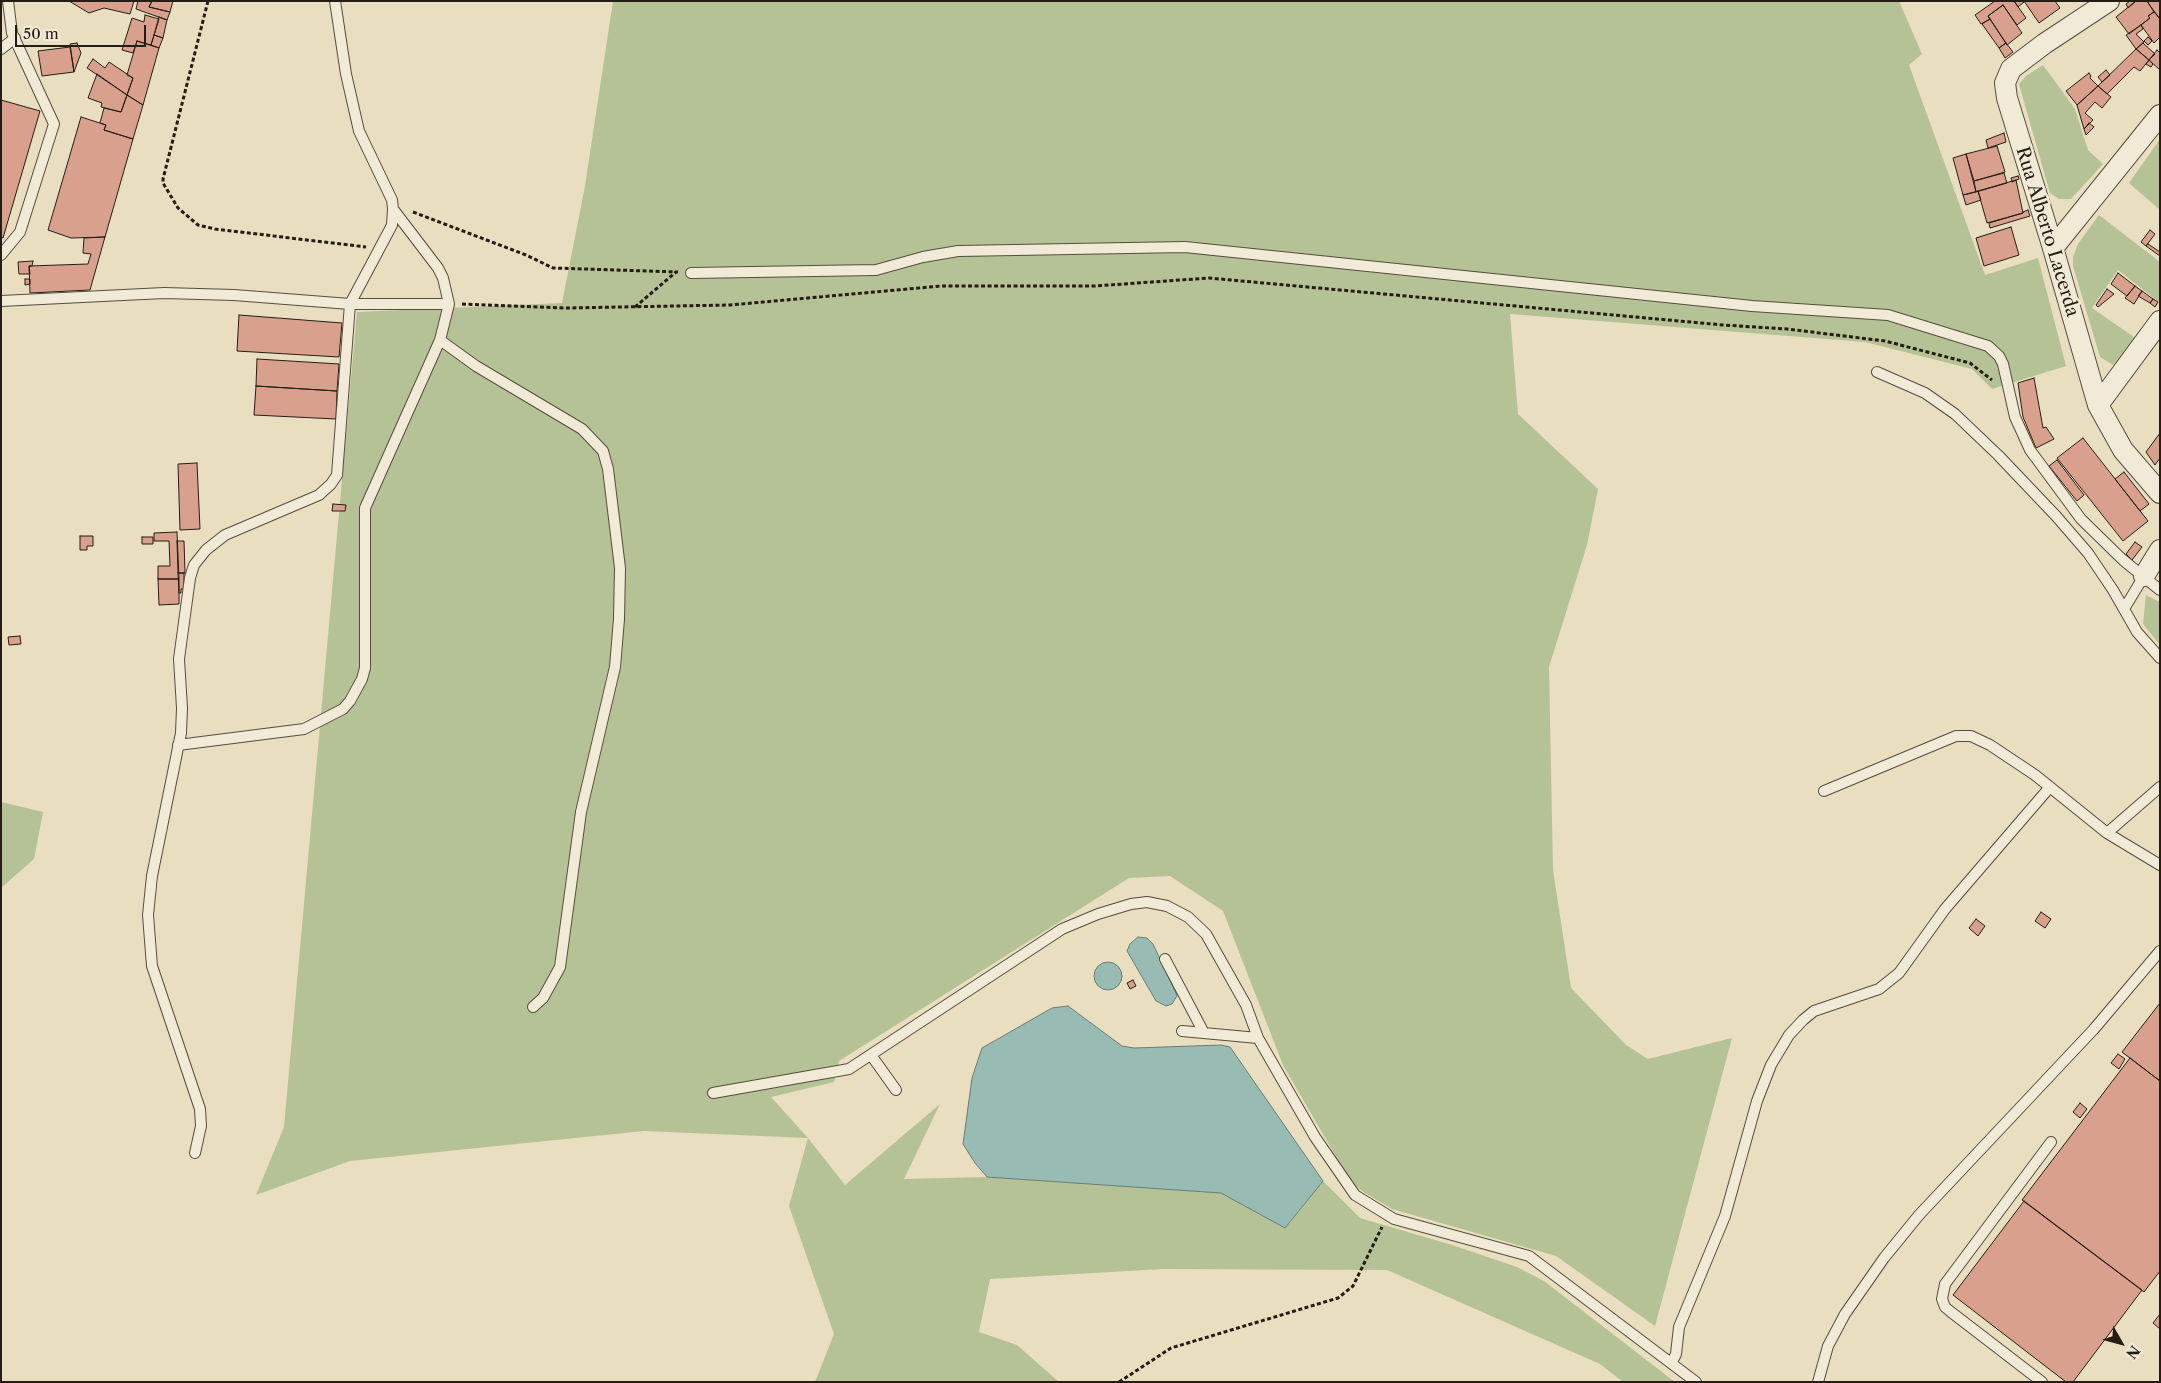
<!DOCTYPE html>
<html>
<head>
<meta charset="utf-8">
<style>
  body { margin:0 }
  #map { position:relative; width:2161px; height:1383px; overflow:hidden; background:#eadec1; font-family:"Libre Caslon Text",serif }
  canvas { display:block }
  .frame { position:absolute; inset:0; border:2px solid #251d13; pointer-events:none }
  .north { position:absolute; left:2096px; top:1318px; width:50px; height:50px; -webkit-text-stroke:4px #f1ead7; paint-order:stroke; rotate:128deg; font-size:14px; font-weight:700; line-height:20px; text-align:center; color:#251d13 }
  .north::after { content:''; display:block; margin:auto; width:18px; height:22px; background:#251d13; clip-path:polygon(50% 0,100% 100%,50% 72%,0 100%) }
  .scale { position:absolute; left:15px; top:25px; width:131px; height:22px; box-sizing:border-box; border:2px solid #251d13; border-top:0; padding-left:6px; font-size:15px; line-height:18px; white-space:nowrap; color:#251d13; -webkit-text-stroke:4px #f1ead7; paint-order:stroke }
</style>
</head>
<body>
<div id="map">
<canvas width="2161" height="1383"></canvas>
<div class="frame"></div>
<div class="north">N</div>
<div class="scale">50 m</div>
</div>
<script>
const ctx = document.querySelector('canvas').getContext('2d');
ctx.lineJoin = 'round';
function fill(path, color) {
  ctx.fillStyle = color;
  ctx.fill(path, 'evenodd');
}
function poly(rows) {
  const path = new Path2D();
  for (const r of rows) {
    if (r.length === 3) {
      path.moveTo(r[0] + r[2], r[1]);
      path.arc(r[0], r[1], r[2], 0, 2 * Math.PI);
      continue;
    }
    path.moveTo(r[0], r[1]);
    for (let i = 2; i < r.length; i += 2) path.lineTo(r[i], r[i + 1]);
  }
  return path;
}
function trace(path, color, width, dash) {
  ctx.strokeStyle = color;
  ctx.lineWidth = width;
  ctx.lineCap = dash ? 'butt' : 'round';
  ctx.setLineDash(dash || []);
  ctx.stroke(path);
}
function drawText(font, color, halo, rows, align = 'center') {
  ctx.font = font + ' "Libre Caslon Text",serif';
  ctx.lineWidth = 5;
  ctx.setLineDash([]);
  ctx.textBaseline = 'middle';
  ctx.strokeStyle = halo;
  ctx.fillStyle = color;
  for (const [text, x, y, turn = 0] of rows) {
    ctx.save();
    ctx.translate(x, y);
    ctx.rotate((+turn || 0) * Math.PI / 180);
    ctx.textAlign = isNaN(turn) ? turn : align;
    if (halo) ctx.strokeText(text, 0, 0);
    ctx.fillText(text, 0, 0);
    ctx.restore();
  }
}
fill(poly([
  [613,1,1899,1,1922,54,1909,65,1985,275,2038,258,2066,366,1992,389,1972,369,1865,342,1510,314,1518,414,1598,489,1587,545,1549,667,1553,870,1571,988,1626,1045,1648,1059,1732,1038,1655,1326,1556,1256,1392,1209,1362,1191,1350,1181,1283,1065,1223,911,1170,876,1129,878,839,1061,834,1082,771,1097,808,1138,845,1185,940,1104,904,1179,987,1177,1221,1193,1285,1228,1323,1181,1360,1218,1452,1245,1517,1267,1544,1281,1675,1382,1623,1382,1600,1364,1387,1270,1163,1269,990,1279,979,1332,1017,1345,1059,1382,815,1382,834,1334,789,1206,808,1138,644,1131,350,1161,256,1195,284,1127,357,312,562,303,585,186],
  [2043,65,2075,109,2088,150,2103,164,2071,199,2059,199,2050,193,2019,84,2026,76],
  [2160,139,2160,210,2129,183],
  [2099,215,2160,262,2160,303,2118,270,2092,308,2137,339,2113,365,2100,357,2073,266,2073,257,2078,244],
  [2146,595,2160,602,2160,645,2143,624],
  [1,802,43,812,34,859,1,888]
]), '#b4c295');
const water = poly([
  [1138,937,1147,938,1153,944,1175,991,1177,996,1172,1004,1166,1006,1156,1001,1127,951,1130,944,1138,937],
  [1108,976,14],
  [1068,1006,1122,1046,1134,1048,1221,1045,1230,1047,1323,1181,1285,1228,1221,1193,987,1177,975,1163,963,1144,972,1078,982,1048,1052,1008,1068,1006]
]);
fill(water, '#98bcb3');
trace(water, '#6a7c73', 1);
const building = poly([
  [69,1,134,1,130,14,104,8,89,13,69,1],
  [138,1,152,1,149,7,170,12,167,20,136,9,138,1],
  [152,1,173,1,170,12,149,7,152,1],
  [1995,1,2014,1,2026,18,2017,25,2003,5,1988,16,1990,19,1981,24,1975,15,1995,1],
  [2014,1,2024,1,2024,2,2018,7,2014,1],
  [2055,1,2060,8,2039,23,2024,1,2055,1],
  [2130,1,2136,1,2128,8,2126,4,2130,1],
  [2136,1,2147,1,2154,12,2148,16,2150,18,2129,34,2116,17,2136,1],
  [2147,1,2160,1,2160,19,2151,7,2147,1],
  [2003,5,2022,33,2007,45,1988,16,2003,5],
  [2154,12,2160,19,2160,37,2154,43,2141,25,2150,18,2148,16,2154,12],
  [145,15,159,19,151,45,137,41,133,53,122,50,132,18,144,22,145,15],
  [159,17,167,20,163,38,154,35,159,17],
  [1990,19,2006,43,1999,48,1982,24,1990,19],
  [2141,25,2143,29,2136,34,2144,42,2136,49,2126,35,2141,25],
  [154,35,163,38,159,48,151,45,154,35],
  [2148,37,2152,41,2148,45,2144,41,2148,37],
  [137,41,159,48,143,105,127,95,133,78,127,75,137,41],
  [77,43,81,53,74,72,70,44,77,43],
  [2006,43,2013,52,2005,58,1999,48,2006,43],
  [2143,43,2155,54,2149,60,2136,49,2143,43],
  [70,47,74,72,42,76,38,51,70,47],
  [2136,49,2149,60,2140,71,2134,67,2107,94,2098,86,2136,49],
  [2157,50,2160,53,2160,70,2149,60,2157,50],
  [93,59,105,68,109,62,133,78,127,95,87,68,93,59],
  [2149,60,2153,64,2151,67,2146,64,2149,60],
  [2106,70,2110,75,2102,82,2098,77,2106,70],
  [2089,73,2091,76,2090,78,2098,86,2077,105,2066,91,2089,73],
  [97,74,127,95,121,112,101,107,102,103,88,98,97,74],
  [2098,86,2111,97,2102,108,2095,102,2085,113,2093,120,2084,129,2077,105,2098,86],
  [127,95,143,105,133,139,104,130,106,125,100,123,104,108,121,112,127,95],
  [1,100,40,111,3,238,1,237,1,100],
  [81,117,106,125,104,130,133,139,105,237,71,238,48,230,81,117],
  [2089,123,2094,127,2086,135,2084,129,2089,123],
  [2004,133,2006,142,1988,148,1986,140,2004,133],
  [1997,146,2005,172,1974,181,1966,154,1997,146],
  [1966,154,1976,192,1963,195,1953,158,1966,154],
  [2004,173,2007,183,1976,192,1974,181,2004,173],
  [2018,176,2019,179,2012,182,2011,178,2018,176],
  [2016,180,2023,213,1987,223,1978,191,2016,180],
  [1978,191,1981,200,1966,205,1963,195,1978,191],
  [2028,210,2030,216,1990,228,1989,223,2023,213,2023,212,2028,210],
  [2011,227,2019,255,1984,266,1976,238,2011,227],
  [2150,230,2155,234,2146,246,2141,242,2150,230],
  [105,237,90,290,30,293,29,266,88,264,91,254,83,253,84,238,105,237],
  [2148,244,2160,252,2160,256,2146,246,2148,244],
  [33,261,32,266,29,266,30,274,19,274,18,262,33,261],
  [2118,273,2135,286,2127,296,2111,284,2118,273],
  [25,279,30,279,30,284,25,285,25,279],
  [2135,286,2142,291,2134,304,2125,298,2135,286],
  [2107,289,2114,294,2098,307,2096,305,2107,289],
  [2142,291,2153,299,2150,303,2138,296,2142,291],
  [2153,299,2158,302,2155,307,2150,303,2153,299],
  [239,315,342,323,339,357,237,351,239,315],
  [257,359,339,364,337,391,256,386,257,359],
  [2034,378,2043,428,2046,427,2054,439,2036,448,2023,417,2018,383,2034,378],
  [256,386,337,391,336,419,254,415,256,386],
  [2160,433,2160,458,2155,465,2146,452,2160,433],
  [2083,438,2148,521,2123,541,2057,458,2083,438],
  [2057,460,2084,495,2077,501,2049,466,2057,460],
  [197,463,200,529,180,530,178,464,197,463],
  [2124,472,2149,504,2140,511,2115,479,2124,472],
  [333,504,346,505,345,511,332,511,333,504],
  [177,532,179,579,158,579,158,566,170,566,169,541,154,541,154,533,177,532],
  [80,536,93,536,93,546,87,546,87,550,80,550,80,536],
  [142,537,153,537,153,544,142,544,142,537],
  [177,541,184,541,185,573,178,573,177,541],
  [2135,542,2142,547,2132,560,2126,554,2135,542],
  [178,573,184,573,184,589,181,589,181,593,179,593,178,573],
  [158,579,179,579,179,604,159,605,158,579],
  [20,636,21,644,9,645,8,637,20,636],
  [2041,912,2051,919,2045,928,2035,921,2041,912],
  [1976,919,1985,926,1978,936,1969,928,1976,919],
  [1133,980,1136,986,1130,989,1127,983,1133,980],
  [2160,1003,2160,1081,2122,1052,2160,1003],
  [2118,1054,2125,1059,2119,1069,2111,1063,2118,1054],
  [2130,1058,2160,1081,2160,1271,2144,1292,2022,1200,2130,1058],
  [2080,1103,2087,1109,2080,1118,2073,1112,2080,1103],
  [2024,1201,2142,1290,2073,1382,2066,1382,1953,1295,2024,1201],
  [2160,1314,2160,1329,2153,1323,2160,1314]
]);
fill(building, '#d9a18d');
trace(building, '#251d13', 1);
const lane = poly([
  [335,1,346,74,359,131,392,200,393,209,392,225,350,304,449,304],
  [1,49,15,38],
  [1,255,20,232,54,124,12,33,8,1],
  [691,273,876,270,923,257,958,251,1185,247,1752,306,1888,315,1988,346,1999,356,2003,364,2015,417,2030,450,2081,519,2123,560,2160,590],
  [1,301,164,293,234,295,350,304,337,475,331,484,319,495,225,535,206,550,194,565,190,578,179,659,182,708,181,733,152,876,148,915,152,966,200,1109,201,1126,195,1153],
  [440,340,476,366,582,429,603,451,608,469,620,568,619,619,615,667,581,812,560,967,543,998,533,1007],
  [1877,372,1925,393,1955,414,1998,455,2056,516,2088,553,2113,590,2137,632,2160,658],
  [2124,609,2144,576],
  [178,745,304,729,343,709,350,701,362,679,365,668,365,508,440,340,449,304,443,278,438,268,393,209],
  [2160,787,2107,833,2160,865],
  [1824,791,1956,736,1971,736,1990,745,2035,775,2107,833],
  [1165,959,1204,1033],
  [1182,1031,1258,1038],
  [871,1055,896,1090],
  [713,1093,849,1069,1062,929,1098,914,1131,904,1147,902,1167,906,1188,917,1206,934,1246,1005,1258,1038,1315,1137,1355,1195,1394,1219,1529,1256,1696,1382],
  [1672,1362,1676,1354,1679,1327,1725,1216,1757,1101,1771,1065,1789,1035,1803,1020,1814,1011,1879,989,1899,973,1945,909,2050,787],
  [1818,1382,1828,1346,1845,1314,1884,1258,1919,1215,2094,1029,2160,951],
  [2042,1382,1951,1312,1945,1307,1942,1299,1945,1284,2051,1142]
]);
const street = poly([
  [2109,1,2044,44,2011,69,2005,83,2007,98,2053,248,2098,405,2123,450,2160,493],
  [2053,248,2160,115],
  [2098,405,2160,321],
  [2144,576,2160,550]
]);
trace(lane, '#564d3e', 12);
trace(street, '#564d3e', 22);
trace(poly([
  [208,1,163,179,163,183,178,208,198,225,215,229,366,247],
  [413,212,526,255,553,268,678,272],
  [462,304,566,308,730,305,941,286,1095,286,1209,278,1723,325,1787,329,1885,341,1970,363,1992,380],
  [635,307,676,272],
  [1119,1382,1171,1348,1338,1298,1353,1286,1382,1227]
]), '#251d13', 3, [4, 2.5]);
trace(lane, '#f1ead7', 10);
trace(street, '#f1ead7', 20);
drawText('18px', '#251d13', '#f1ead7', [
  ["Rua Alberto Lacerda",2047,232,73]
]);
</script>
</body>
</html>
